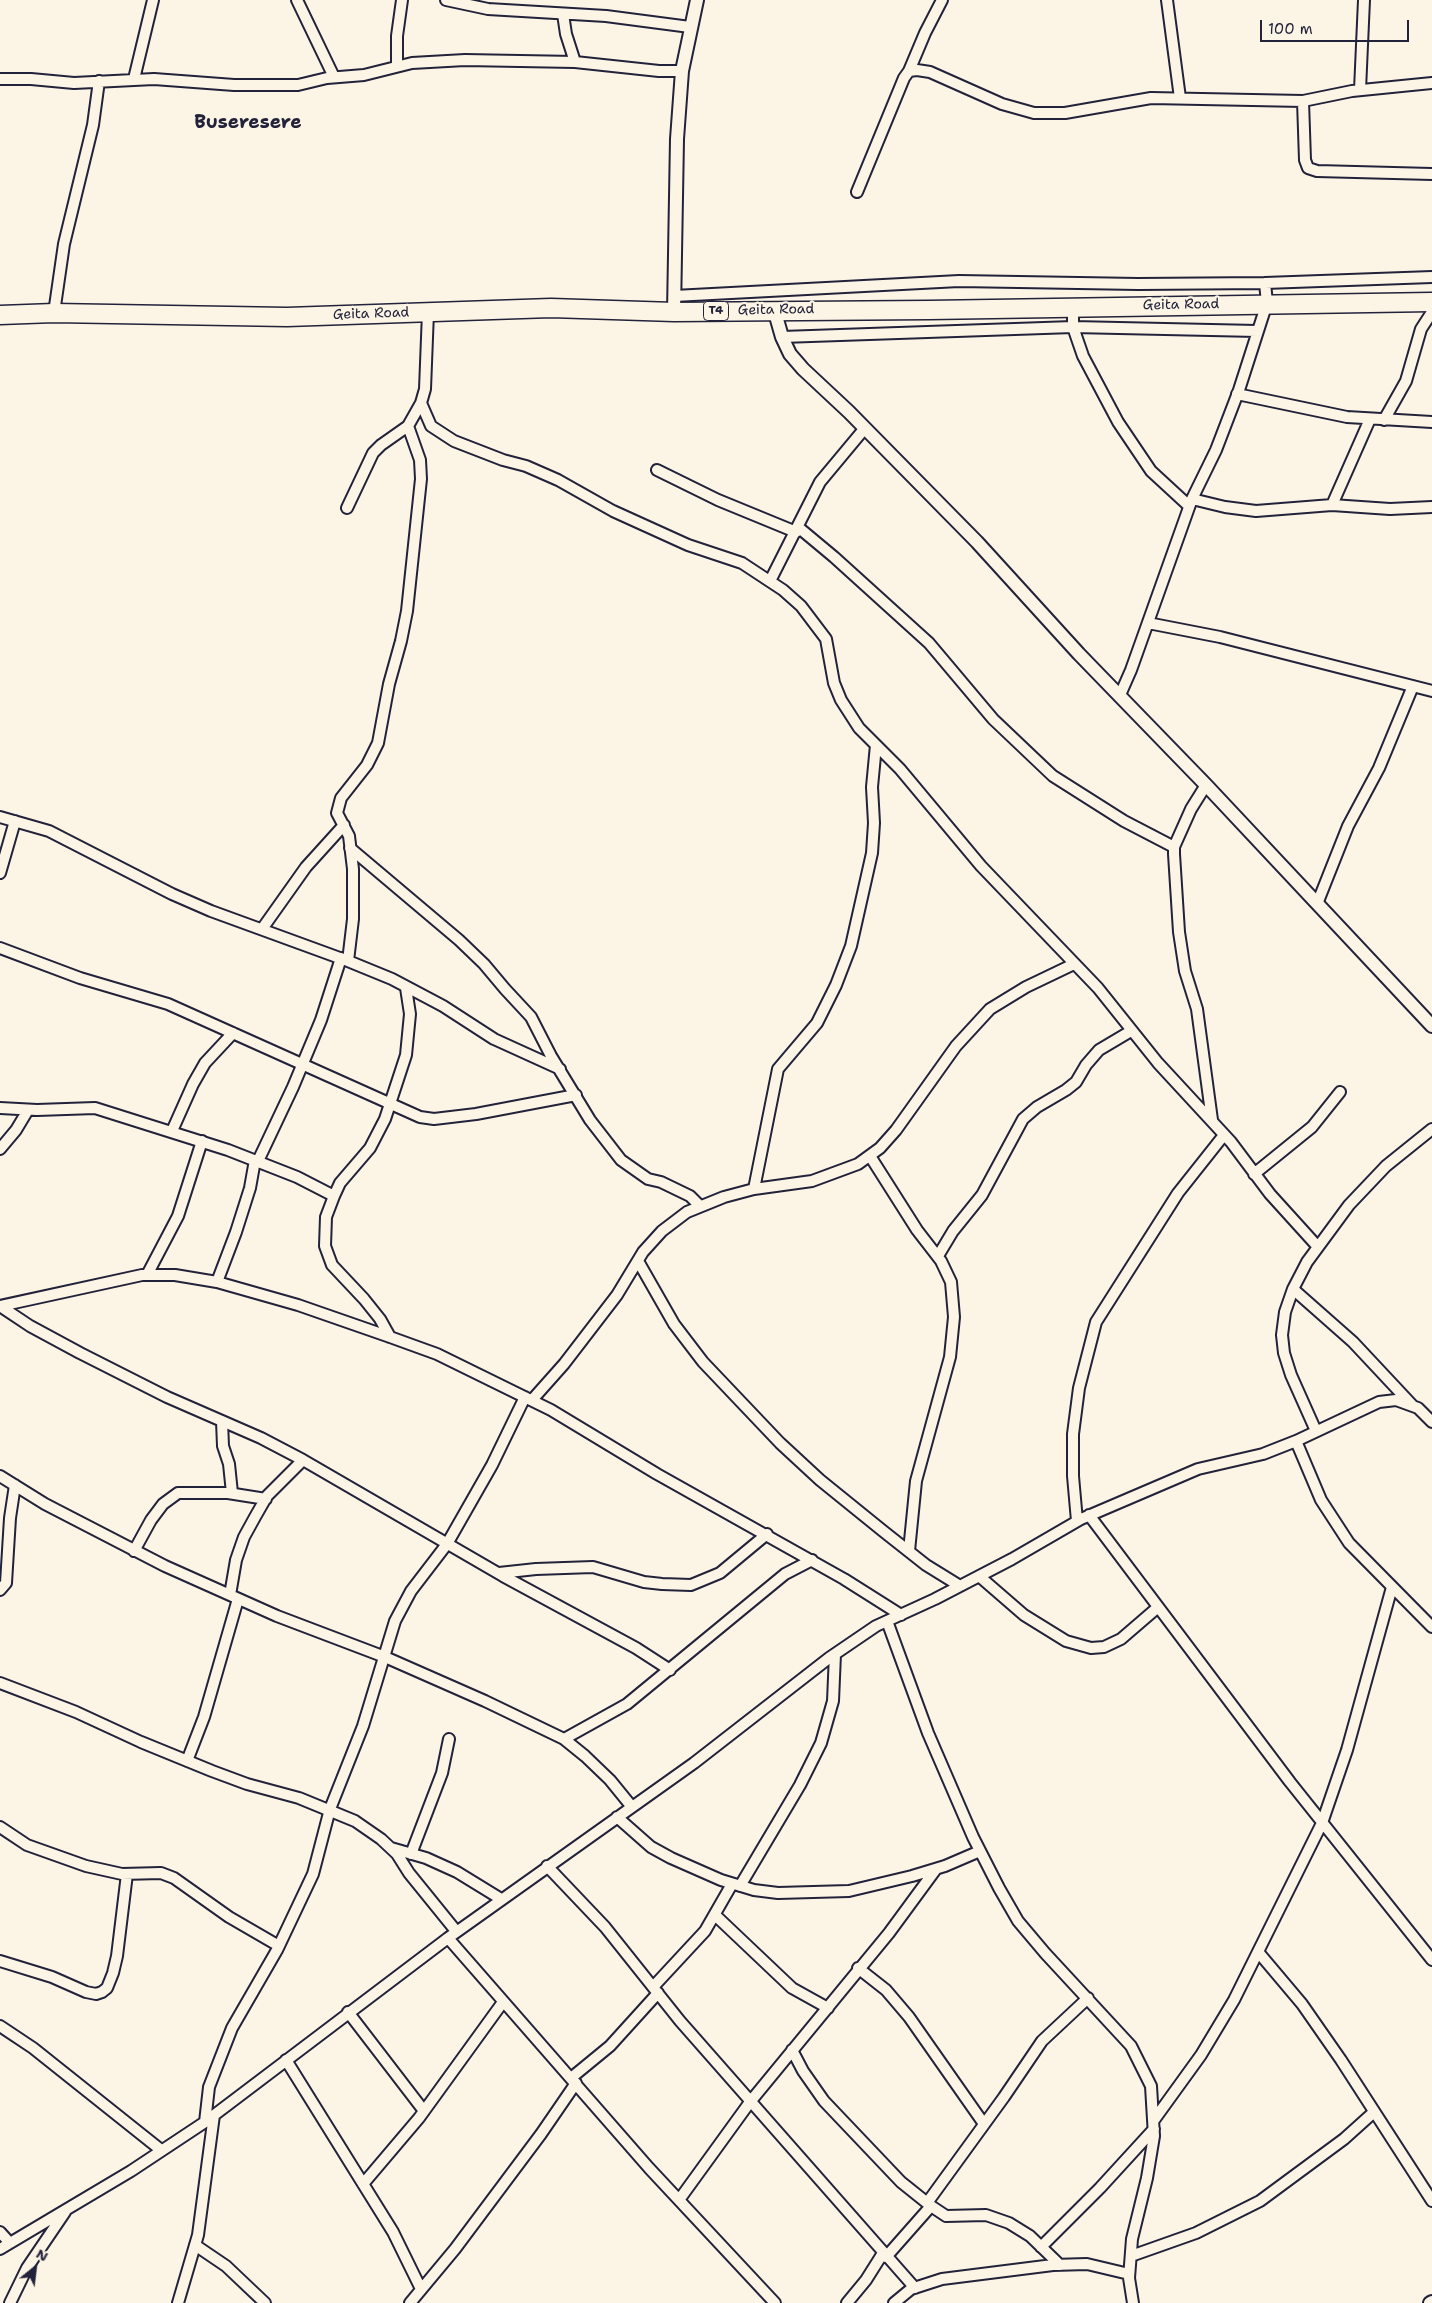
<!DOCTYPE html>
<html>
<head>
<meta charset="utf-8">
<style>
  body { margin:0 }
  #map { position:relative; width:1432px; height:2303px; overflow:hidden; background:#fcf5e5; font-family:"Shantell Sans",sans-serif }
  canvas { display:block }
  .north { position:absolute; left:10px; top:2243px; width:50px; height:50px; -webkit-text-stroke:4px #fcf5e5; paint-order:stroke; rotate:29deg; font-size:14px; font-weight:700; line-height:20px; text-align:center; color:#22223b }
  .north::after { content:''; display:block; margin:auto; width:18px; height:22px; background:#22223b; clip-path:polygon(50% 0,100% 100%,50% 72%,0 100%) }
  .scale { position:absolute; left:1260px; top:20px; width:149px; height:22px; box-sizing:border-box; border:2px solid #22223b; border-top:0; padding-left:6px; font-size:15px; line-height:18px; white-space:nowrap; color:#22223b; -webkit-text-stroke:4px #fcf5e5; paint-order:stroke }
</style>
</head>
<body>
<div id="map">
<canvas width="1432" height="2303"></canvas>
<div class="north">N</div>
<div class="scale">100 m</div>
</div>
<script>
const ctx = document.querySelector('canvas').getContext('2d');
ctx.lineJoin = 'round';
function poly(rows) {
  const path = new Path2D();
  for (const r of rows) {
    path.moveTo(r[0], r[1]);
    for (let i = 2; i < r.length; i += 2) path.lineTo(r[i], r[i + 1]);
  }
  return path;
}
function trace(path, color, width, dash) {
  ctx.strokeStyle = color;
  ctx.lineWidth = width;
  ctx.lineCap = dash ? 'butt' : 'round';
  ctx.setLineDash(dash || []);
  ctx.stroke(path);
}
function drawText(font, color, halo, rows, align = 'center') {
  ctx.font = font + ' "Shantell Sans",sans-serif';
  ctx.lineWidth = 4.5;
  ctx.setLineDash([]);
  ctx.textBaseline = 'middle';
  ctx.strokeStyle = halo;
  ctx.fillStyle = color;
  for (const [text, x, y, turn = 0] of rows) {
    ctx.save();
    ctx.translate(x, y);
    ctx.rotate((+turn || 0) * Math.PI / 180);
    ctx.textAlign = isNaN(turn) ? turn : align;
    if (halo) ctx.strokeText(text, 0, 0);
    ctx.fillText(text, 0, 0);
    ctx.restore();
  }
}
const minor = poly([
  [297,0,334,77],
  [446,0,488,9,606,16,690,27],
  [1167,0,1180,98],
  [563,14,566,34,575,62],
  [397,66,397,36,402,0],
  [909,71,925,33,942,0],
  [0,79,31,79,74,83,154,79,234,85,298,85,327,78,364,75,412,63,465,60,575,62,659,71,682,71],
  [134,79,153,0],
  [1360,90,1364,0],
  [1303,101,1305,160,1308,168,1317,171,1432,174],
  [857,192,904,78,909,71,917,70,930,72,1002,104,1034,113,1065,113,1151,98,1303,101,1352,91,1432,83],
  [674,296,959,281,1138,284,1265,283,1432,277],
  [1073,307,1073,327,1083,356,1118,422,1151,471,1189,506],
  [54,313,64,244,93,125,99,81],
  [782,337,1073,327,1257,331],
  [1237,394,1347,417,1432,422],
  [421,403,431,426,454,441,503,460,526,466,558,480,613,511,688,545,742,563,783,590,801,606,826,639,834,683,841,700,859,728,900,769,981,866,1098,988,1158,1063,1231,1142,1270,1194,1318,1247],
  [1384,420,1406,381,1421,329,1432,312],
  [657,470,718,500,796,532],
  [1192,499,1225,507,1256,511,1332,505,1390,509,1432,507],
  [1332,505,1370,419],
  [347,508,373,453,381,445,408,426,421,403,425,389,428,312],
  [798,527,834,557,929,643,993,719,1053,776,1124,821,1174,847],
  [770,581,820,482,865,428],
  [1148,623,1220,637,1432,691],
  [1120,695,1131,670,1192,499,1216,450,1239,390,1267,303,1265,283],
  [1206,785,1191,809,1174,847,1174,854,1179,932,1185,971,1197,1009,1212,1120],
  [0,817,49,831,172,894,211,911,348,961,392,979,443,1006,494,1039,560,1069],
  [350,848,459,940,484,964,505,989,531,1017,551,1056,590,1120,621,1160,648,1179,661,1182,690,1196,700,1206],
  [0,873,15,821],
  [1317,904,1348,826,1379,768,1413,686],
  [262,929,306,867,344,825],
  [0,948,80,978,168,1004,420,1117,434,1119,476,1114,576,1095],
  [348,961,353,919,353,869,349,836,337,813,341,798,367,765,378,743,389,684,401,641,407,611,421,479,420,460,408,426],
  [0,1108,37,1110,95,1108,228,1150,297,1177,334,1196],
  [172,1131,193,1084,205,1063,233,1033],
  [0,1149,16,1130,28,1110],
  [870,1156,917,1230,941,1261,951,1282,954,1317,950,1357,916,1481,909,1551],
  [258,1161,293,1087,321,1020,341,958],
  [1254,1174,1312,1127,1340,1092],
  [754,1189,778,1069,817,1023,836,985,851,946,872,853,874,823,872,787,876,745],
  [938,1256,953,1231,982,1195,1023,1119,1037,1107,1066,1090,1076,1082,1086,1065,1099,1050,1131,1031],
  [638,1261,674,1324,703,1362,780,1443,820,1480,883,1531,926,1565,960,1586],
  [147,1275,178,1216,202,1141],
  [217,1282,236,1232,250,1188,255,1160],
  [1293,1289,1353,1342,1412,1405],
  [0,1306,142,1275,175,1275,217,1282,298,1305,390,1337,437,1354,551,1410,657,1474,844,1579,901,1615],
  [0,1306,30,1326,80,1353,167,1397,261,1438,303,1460,503,1576,636,1648,670,1670],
  [390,1337,380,1319,364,1299,332,1265,325,1246,326,1217,334,1196,340,1183,370,1148,385,1119,406,1055,410,1014,406,988],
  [532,1400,564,1364,617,1295,643,1252,662,1231,687,1212,724,1197,754,1189,812,1181,858,1164,880,1148,896,1130,956,1046,990,1009,1026,987,1074,964],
  [222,1421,223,1446,229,1464,232,1493],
  [1316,1431,1291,1375,1284,1353,1282,1335,1285,1312,1293,1289,1307,1262,1349,1205,1386,1166,1432,1129],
  [1296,1441,1321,1500,1349,1543,1432,1627],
  [0,1476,45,1504,165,1566,277,1616,385,1657,485,1701,564,1739,585,1756,610,1780,632,1807],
  [1089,1515,1290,1782,1432,1960],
  [1077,1521,1073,1476,1073,1434,1079,1388,1096,1322,1178,1193,1224,1135],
  [134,1551,151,1520,163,1504,178,1493,228,1493,266,1499],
  [499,1573,536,1569,593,1567,644,1582,662,1584,691,1585,720,1573,767,1534],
  [979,1576,1024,1615,1066,1641,1091,1648,1104,1647,1121,1639,1157,1608],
  [0,1590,6,1583,10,1518,15,1485],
  [230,1595,236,1560,244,1537,255,1517,267,1496,303,1460],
  [887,1621,928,1733,973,1837,999,1888,1018,1921,1045,1953,1131,2046,1151,2086,1154,2136,1147,2178,1132,2239,1129,2278,1133,2303],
  [0,1683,76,1712,141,1742,212,1771,247,1784,299,1798,355,1821,381,1839,397,1854,409,1873,456,1931],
  [564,1739,627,1704,785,1574,812,1560],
  [187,1761,204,1717,238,1599],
  [617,1817,651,1847,671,1858,721,1880,754,1890,778,1893,849,1891,912,1876,945,1866,980,1851],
  [0,1827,27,1845,86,1866,122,1874,161,1873,174,1878,229,1917,279,1946],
  [391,1848,426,1858,457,1872,501,1899],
  [411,1854,442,1773,449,1739],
  [547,1866,605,1927,680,2021,915,2288],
  [740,1886,800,1785,821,1743,833,1701,835,1654],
  [715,1915,792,1988,828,2008],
  [448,1938,649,2168,775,2303],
  [1259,1953,1302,2004,1341,2060,1432,2201],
  [0,1961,52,1977,86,1992,96,1994,102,1992,107,1988,113,1973,117,1956,127,1874],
  [858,1968,886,1990,909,2017,984,2124],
  [653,1987,705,1931,732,1884],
  [348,2012,424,2111],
  [0,2026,33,2048,161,2150],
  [792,2050,803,2071,824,2101,901,2182,931,2206,946,2216,986,2215,1009,2223,1030,2236,1060,2265],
  [286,2060,393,2232,421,2289],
  [571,2078,610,2046,658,1993],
  [1154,2120,1201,2055,1234,2000,1322,1823,1347,1750,1392,1587],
  [205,2122,209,2087,232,2028,277,1950,313,1874,330,1809,363,1726,395,1621,411,1591,447,1544,492,1465,525,1397],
  [363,2184,419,2118,503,2002],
  [679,2200,750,2102,889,1933,936,1869],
  [927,2203,1004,2097,1042,2041,1088,1998],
  [0,2232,10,2243],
  [195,2245,226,2266,265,2303],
  [1041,2247,1100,2188,1154,2129],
  [0,2249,131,2171,205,2122,448,1938,694,1763,829,1658,876,1626,935,1599,1012,1559,1081,1519,1198,1469,1263,1454,1296,1441,1379,1402,1396,1400,1418,1408,1432,1422],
  [1131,2256,1196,2233,1260,2201,1344,2139,1374,2112],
  [886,2257,931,2206],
  [10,2303,27,2268,65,2212],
  [178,2303,198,2235,214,2115],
  [410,2303,455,2249,541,2134,576,2083],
  [847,2303,866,2280,883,2253],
  [894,2303,911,2289,942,2279,1053,2265,1087,2264,1129,2274]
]);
const tertiary = poly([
  [774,309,782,337,790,354,803,369,849,412,977,542,1079,654,1206,785,1432,1026],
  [674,312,677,139,682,71,697,0],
  [1430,2303,1432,2302]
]);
const trunk = poly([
  [0,315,54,313,287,317,551,308,674,312,929,310,1432,302]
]);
trace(minor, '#22223b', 14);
trace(tertiary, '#22223b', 16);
trace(trunk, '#22223b', 21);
trace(minor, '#fcf5e5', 10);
trace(tertiary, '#fcf5e5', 12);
trace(trunk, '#fcf5e5', 18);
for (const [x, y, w] of [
  [716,311,25]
]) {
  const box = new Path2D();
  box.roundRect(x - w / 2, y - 9.5, w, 19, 4);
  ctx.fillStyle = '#fcf5e5';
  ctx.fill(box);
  trace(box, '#22223b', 1);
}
drawText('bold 12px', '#22223b', null, [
  ["T4",716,311]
]);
drawText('14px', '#22223b', '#fcf5e5', [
  ["Geita Road",1181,305,-1],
  ["Geita Road",776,310,-1],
  ["Geita Road",371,314,-2]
]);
drawText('bold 19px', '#22223b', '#fcf5e5', [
  ["Buseresere",248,123]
]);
</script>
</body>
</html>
